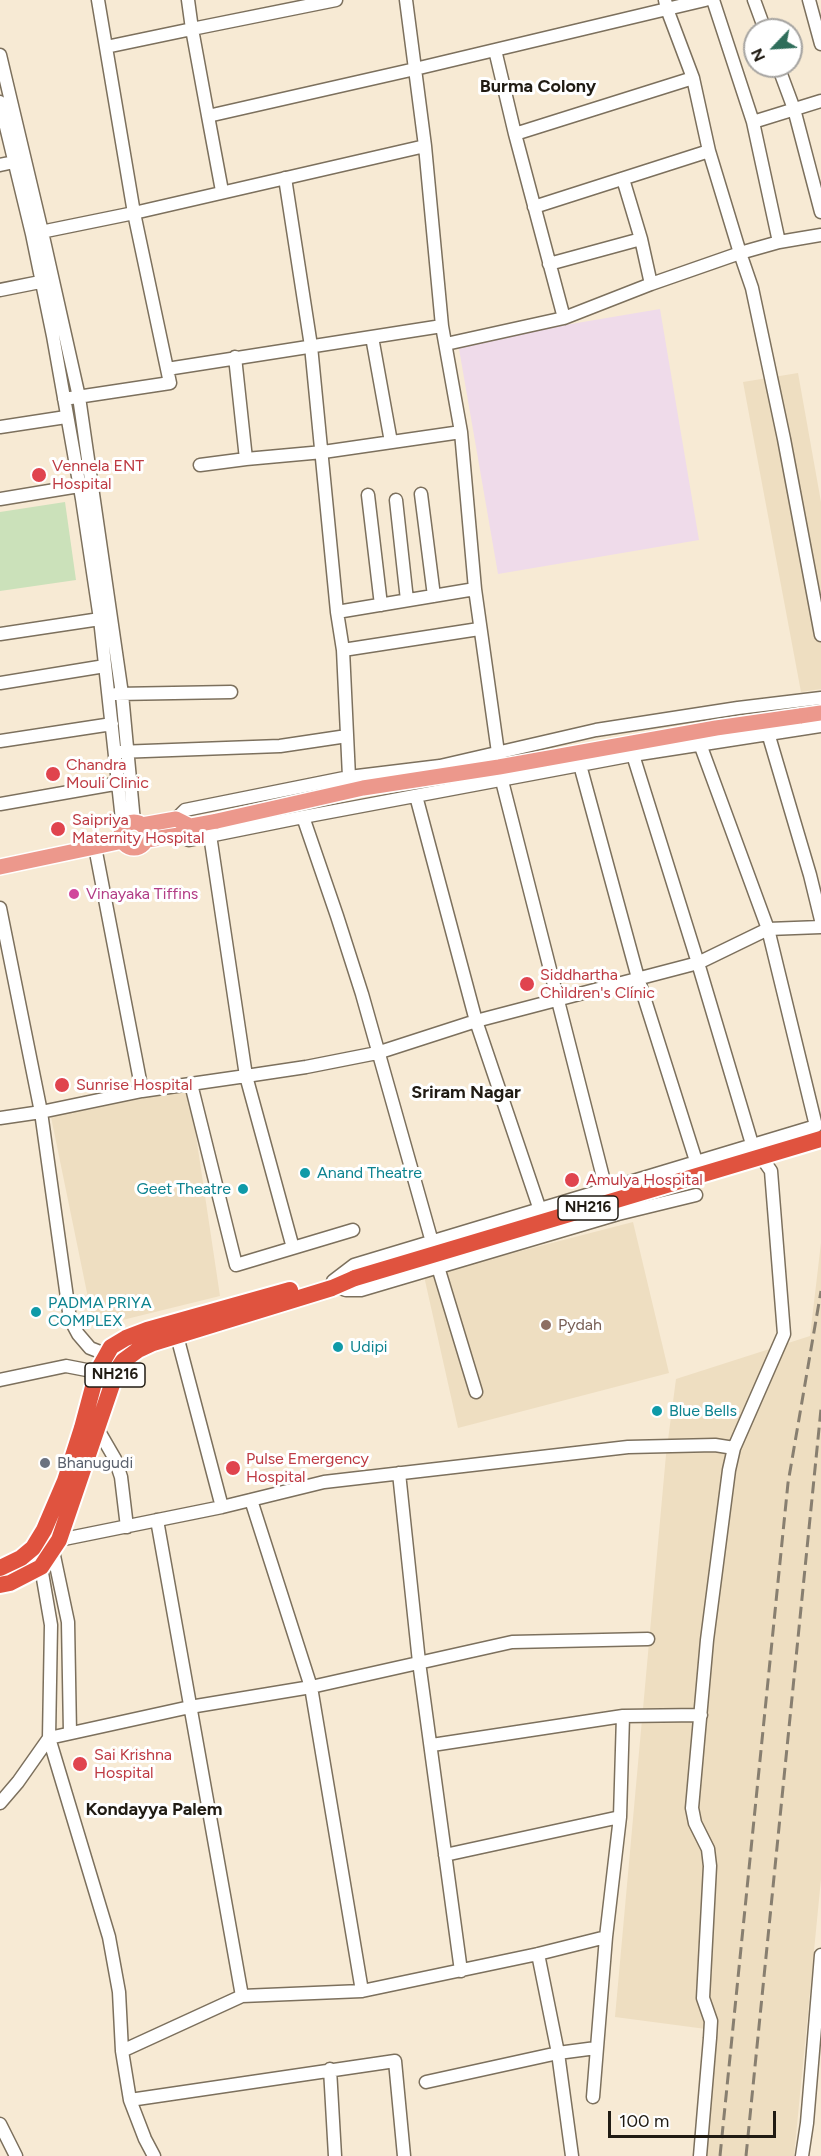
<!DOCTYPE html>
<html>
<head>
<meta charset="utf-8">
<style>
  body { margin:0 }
  #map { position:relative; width:821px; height:2156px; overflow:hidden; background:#f7ead4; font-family:Figtree,sans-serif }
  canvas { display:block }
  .north { position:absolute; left:743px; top:18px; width:60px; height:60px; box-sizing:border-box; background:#fff; border:2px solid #a6a4a1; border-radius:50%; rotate:245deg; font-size:16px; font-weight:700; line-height:24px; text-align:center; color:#201b13 }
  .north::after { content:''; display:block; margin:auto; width:21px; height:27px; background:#2e6d5a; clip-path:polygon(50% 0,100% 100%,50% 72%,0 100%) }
  .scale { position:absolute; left:608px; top:2111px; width:168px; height:27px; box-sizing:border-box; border:3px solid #201b13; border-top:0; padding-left:8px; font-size:18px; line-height:21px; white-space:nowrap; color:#201b13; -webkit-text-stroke:4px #fff; paint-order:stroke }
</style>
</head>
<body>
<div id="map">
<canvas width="821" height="2156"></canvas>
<div class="north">N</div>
<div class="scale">100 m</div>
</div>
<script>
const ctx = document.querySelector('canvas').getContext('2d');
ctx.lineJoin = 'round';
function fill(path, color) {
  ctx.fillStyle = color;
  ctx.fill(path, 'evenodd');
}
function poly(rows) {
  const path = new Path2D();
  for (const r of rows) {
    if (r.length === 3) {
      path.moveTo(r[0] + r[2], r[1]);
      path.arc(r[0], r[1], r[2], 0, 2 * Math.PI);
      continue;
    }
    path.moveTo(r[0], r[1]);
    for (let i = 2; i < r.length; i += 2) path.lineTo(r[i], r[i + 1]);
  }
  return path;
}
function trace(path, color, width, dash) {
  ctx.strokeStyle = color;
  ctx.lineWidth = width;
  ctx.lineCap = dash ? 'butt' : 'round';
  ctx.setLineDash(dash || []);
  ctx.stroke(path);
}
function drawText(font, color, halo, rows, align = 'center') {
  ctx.font = font + ' Figtree,sans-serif';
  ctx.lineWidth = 6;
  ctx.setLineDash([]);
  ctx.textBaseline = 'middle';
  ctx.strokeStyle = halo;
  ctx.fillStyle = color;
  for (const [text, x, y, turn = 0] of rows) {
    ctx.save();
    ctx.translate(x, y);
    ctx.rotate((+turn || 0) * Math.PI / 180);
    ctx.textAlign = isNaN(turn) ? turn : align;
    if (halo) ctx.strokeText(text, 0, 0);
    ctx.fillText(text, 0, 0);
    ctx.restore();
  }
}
fill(poly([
  [798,373,821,502,821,689,801,692,743,382],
  [189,1089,220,1296,94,1327,51,1117],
  [633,1222,669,1373,458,1428,424,1276],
  [821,1243,821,1879,794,2156,695,2156,706,2029,615,2017,666,1455,676,1379,810,1336]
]), '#eedec1');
fill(poly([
  [660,309,699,540,498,574,458,343]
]), '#efdbea');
fill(poly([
  [65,502,76,580,0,591,0,512]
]), '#cbe1ba');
const minor = poly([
  [406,0,415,69,667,9,665,0],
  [713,0,753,122,821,101],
  [754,0,765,30],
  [809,0,821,44],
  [106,47,192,29,188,0],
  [0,55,42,232,79,397,122,694,134,822],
  [778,66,794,109,821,212],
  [0,102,32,234,53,336,82,499,100,619,123,829],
  [208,116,192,29,336,0],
  [753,122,779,242],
  [515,134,693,78],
  [0,165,14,162],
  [285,178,311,346,337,612],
  [222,191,208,116,415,69,425,146],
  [534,207,709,151,693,78,667,9,705,0],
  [36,233,134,213,98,0],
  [821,235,779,242,740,253,752,288,784,439,821,635],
  [549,264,641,239,623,179],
  [651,284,740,253,709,151],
  [0,290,40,282],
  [564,318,651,284,641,239],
  [372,337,391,442],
  [446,344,564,318,515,134,495,50],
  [235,357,246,459],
  [167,369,442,326],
  [64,399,170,383,134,213,425,146,442,326,461,432,475,589],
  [0,427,66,417],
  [200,465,246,459,323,452,461,432],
  [421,494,434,596],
  [368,495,381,605],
  [0,499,79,486],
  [396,500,407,600],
  [0,634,100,619],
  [343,650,479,629],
  [0,683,105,666],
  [116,694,231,692],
  [768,733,810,875,821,920],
  [0,741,112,724],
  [118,752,280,746,347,736],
  [633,755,698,963,768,929,821,927],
  [580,765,638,978,696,1161],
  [349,777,343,650,337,612,475,589,502,781,606,1189],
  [416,796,476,1021,540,1210],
  [0,804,120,783],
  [303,817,337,916,362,994,432,1242],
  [176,819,185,810,349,777,440,766,596,730,738,708,821,698],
  [179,835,189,840,303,817,633,755,821,726],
  [95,847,142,1091],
  [0,908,41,1112,70,1319,78,1334,90,1348,113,1357],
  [191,1084,236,1265,353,1230],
  [0,1118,41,1112,142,1091,246,1076,210,835],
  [293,1248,246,1076,306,1067,377,1053,476,1021,698,963,752,1144,771,1171,784,1334,734,1448,729,1470,707,1640,692,1808,695,1823,708,1849,710,1866,703,1998,711,2021,710,2038,700,2156],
  [438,1267,476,1392],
  [333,1281,354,1265,816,1126,768,929,700,744],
  [335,1286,346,1290,361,1290,618,1214,696,1195],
  [177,1336,222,1507],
  [0,1380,66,1366,97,1372],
  [97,1428,115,1459,121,1477,127,1527],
  [399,1473,419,1662,461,1971],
  [251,1500,311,1687,362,1991],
  [157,1520,242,1996],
  [59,1540,222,1507,324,1482,628,1447,715,1445,734,1448],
  [33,1548,41,1567,51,1625,49,1738,109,1937,119,1992,122,2051,130,2100,145,2139,154,2156],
  [53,1551,68,1622,70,1733],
  [432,1745,623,1716,701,1715],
  [0,1803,18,1782,49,1738,190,1707,311,1687,512,1642,648,1639],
  [445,1855,620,1817],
  [538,1954,558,2053,572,2156],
  [122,2051,242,1996,362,1991,538,1954,606,1937],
  [330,2069,335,2156],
  [426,2082,558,2053,596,2048],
  [593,2097,606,1937,620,1817,623,1716],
  [130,2100,395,2061,404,2156],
  [0,2124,16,2156],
  [802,2156,807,2123,821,1955]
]);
const major = poly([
  [800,716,821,713],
  [134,835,13],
  [142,825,176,819,190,826],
  [147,840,179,835,190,826,217,821],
  [0,867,123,841]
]);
const highway = poly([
  [0,1568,21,1558,33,1548,44,1530,65,1481,82,1428,97,1372,111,1347,126,1338,147,1330,290,1290],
  [0,1585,10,1583,41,1567,59,1540,117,1370,123,1361,138,1350,153,1343,332,1288,355,1278]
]);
trace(minor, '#7c705d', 15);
trace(major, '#fff', 18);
trace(highway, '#fff', 20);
trace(minor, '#fff', 12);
trace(major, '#ec988c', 15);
trace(highway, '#e0533f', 16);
trace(poly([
  [720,2156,788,1483,821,1291],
  [746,2156,821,1409]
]), '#887f70', 3, [12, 6]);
const majorBridge = poly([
  [217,821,363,788,499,767,716,728,800,716]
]);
const highwayBridge = poly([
  [355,1278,821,1139]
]);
trace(majorBridge, '#fff', 18, []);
trace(highwayBridge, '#fff', 20, []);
trace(majorBridge, '#ec988c', 15);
trace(highwayBridge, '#e0533f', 16);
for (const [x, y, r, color] of [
  [39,475,8,"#e0444e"],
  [53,774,8,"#e0444e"],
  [58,829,8,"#e0444e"],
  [74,894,6,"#d1479c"],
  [527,984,8,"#e0444e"],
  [62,1085,8,"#e0444e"],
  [305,1173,6,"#0f9aa8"],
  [572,1180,8,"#e0444e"],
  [243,1189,6,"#0f9aa8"],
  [36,1312,6,"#0f9aa8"],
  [546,1325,6,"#8d6e63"],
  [338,1347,6,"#0f9aa8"],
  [657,1411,6,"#0f9aa8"],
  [45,1463,6,"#6b7280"],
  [233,1468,8,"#e0444e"],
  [80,1764,8,"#e0444e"]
]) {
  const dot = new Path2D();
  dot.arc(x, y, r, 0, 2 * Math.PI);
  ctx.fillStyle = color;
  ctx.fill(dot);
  trace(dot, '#fff', 2);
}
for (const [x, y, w] of [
  [588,1208,60],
  [115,1375,60]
]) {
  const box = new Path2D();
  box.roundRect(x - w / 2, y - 12, w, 24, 4.5);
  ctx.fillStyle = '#fff';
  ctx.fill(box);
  trace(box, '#201b13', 1.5);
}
drawText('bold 15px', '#201b13', null, [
  ["NH216",588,1208],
  ["NH216",115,1375]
]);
drawText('16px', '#be3a42', '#fff', [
  ["Vennela ENT",52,466],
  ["Hospital",52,484],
  ["Chandra",66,765],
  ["Mouli Clinic",66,783],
  ["Saipriya",72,820],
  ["Maternity Hospital",72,838],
  ["Siddhartha",540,975],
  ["Children's Clinic",540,993],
  ["Sunrise Hospital",76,1085],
  ["Amulya Hospital",586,1180],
  ["Pulse Emergency",246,1459],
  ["Hospital",246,1477],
  ["Sai Krishna",94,1755],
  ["Hospital",94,1773]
], 'left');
drawText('16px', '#b23c85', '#fff', [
  ["Vinayaka Tiffins",86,894]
], 'left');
drawText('16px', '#0d838f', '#fff', [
  ["Anand Theatre",317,1173],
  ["Geet Theatre",231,1189,"right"],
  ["PADMA PRIYA",48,1303],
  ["COMPLEX",48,1321],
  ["Udipi",350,1347],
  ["Blue Bells",669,1411]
], 'left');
drawText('16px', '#785e54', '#fff', [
  ["Pydah",558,1325]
], 'left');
drawText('16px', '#5b616d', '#fff', [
  ["Bhanugudi",57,1463]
], 'left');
drawText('bold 18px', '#201b13', '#fff', [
  ["Burma Colony",538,87],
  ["Sriram Nagar",466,1093],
  ["Kondayya Palem",154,1810]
]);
</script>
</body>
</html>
